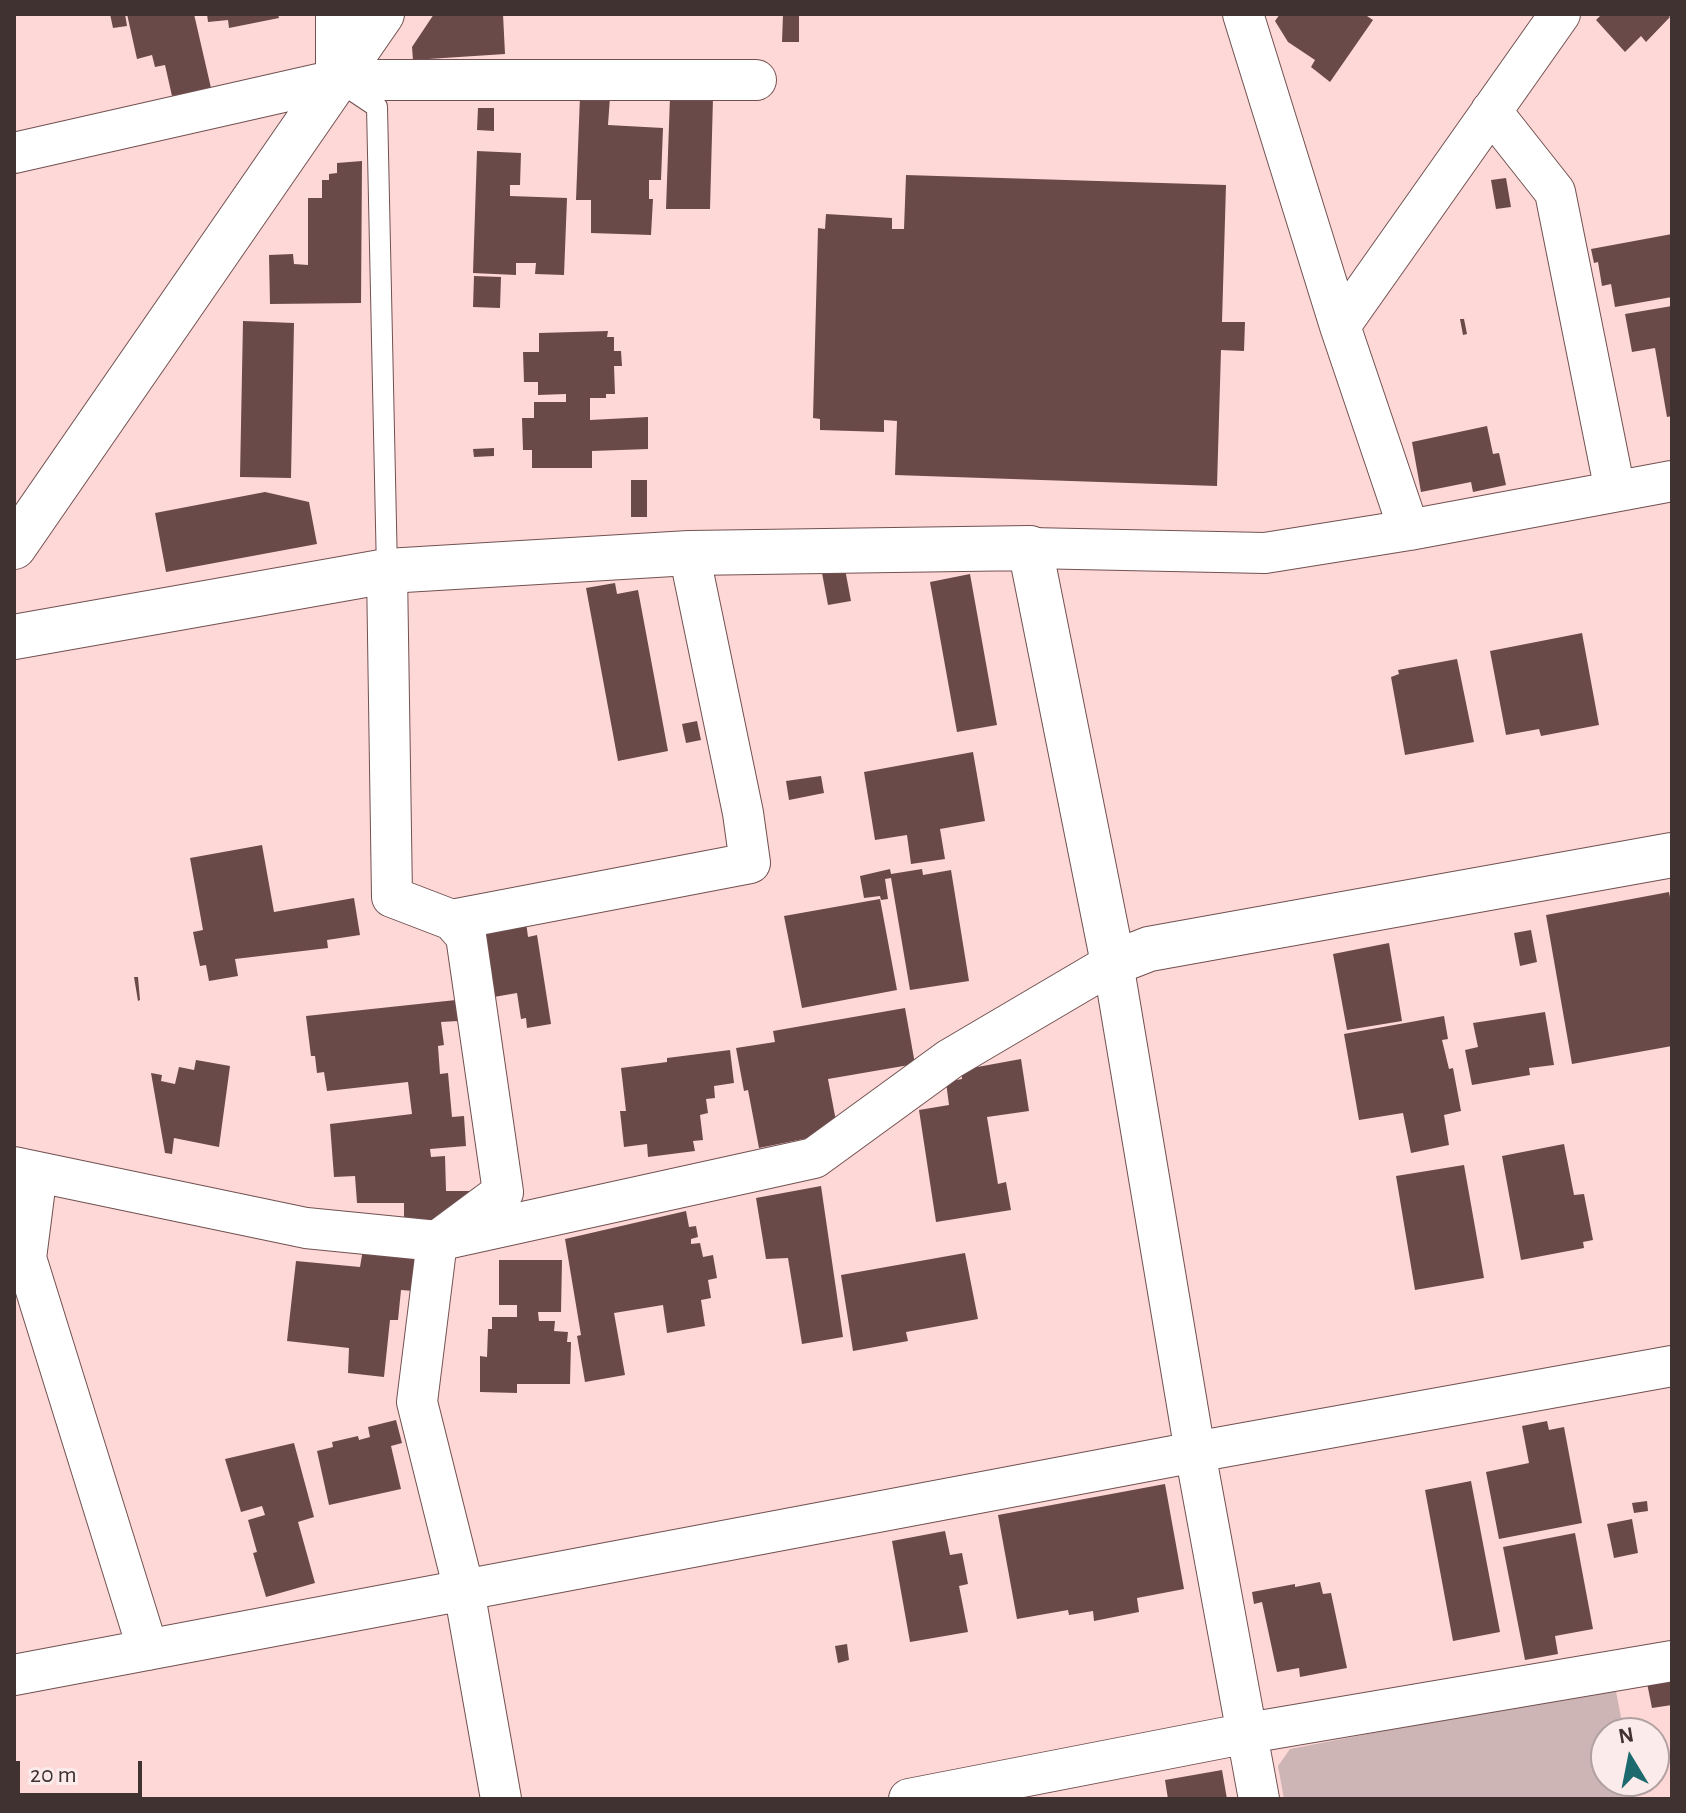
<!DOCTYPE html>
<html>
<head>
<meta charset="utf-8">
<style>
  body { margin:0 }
  #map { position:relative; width:1686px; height:1813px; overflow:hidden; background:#fed8d6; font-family:"Alegreya Sans",sans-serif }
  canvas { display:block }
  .frame { position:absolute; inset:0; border:16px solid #413232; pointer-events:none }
  .north { position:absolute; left:1590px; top:1717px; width:80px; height:80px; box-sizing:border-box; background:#fbebeb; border:2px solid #b1a1a1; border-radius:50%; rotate:350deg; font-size:22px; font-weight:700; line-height:32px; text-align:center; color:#413232 }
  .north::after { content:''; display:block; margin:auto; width:28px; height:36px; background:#1d6a6e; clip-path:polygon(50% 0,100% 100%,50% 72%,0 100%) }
  .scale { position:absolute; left:16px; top:1761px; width:126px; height:36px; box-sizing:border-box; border:4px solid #413232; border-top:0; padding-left:10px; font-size:24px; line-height:28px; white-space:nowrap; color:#413232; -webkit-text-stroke:6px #fbebeb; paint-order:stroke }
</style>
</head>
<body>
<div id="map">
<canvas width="1686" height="1813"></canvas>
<div class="frame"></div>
<div class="north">N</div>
<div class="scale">20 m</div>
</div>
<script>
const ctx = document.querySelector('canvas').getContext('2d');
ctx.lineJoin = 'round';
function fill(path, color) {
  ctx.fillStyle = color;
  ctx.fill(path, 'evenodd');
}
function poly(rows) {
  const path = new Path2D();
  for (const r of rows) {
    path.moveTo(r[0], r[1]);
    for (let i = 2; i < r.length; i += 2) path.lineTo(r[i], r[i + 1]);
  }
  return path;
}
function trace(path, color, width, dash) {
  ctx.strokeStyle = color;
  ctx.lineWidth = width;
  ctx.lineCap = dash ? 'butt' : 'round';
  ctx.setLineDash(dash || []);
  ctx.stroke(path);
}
fill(poly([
  [1615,1686,1624,1733,1606,1733,1606,1781,1632,1781,1635,1799,1284,1799,1278,1766,1290,1749]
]), '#ccb5b4');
fill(poly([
  [110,14,125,14,127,26,113,28],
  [127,14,194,14,211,88,172,96,165,65,155,67,152,55,137,59],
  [207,14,278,14,279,18,229,28,228,20,208,22],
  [434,14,503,14,505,54,413,60,412,47],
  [783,14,799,14,799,42,782,42],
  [1280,14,1364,14,1373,20,1330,82,1311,67,1315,60,1288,42,1275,21],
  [1602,14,1667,14,1670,17,1646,42,1641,36,1625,52,1596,20],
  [580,96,610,97,608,125,663,128,661,180,649,180,649,199,653,199,651,235,591,233,591,200,576,200],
  [670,97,713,98,710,209,666,209],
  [478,108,494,108,494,131,477,130],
  [477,151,521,153,520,185,510,185,510,196,567,198,564,275,535,274,536,263,516,263,516,275,473,273],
  [362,161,361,303,270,304,269,255,293,254,294,264,308,265,308,198,322,198,322,180,329,180,329,174,337,173,337,163],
  [906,175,1226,185,1222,322,1245,322,1244,351,1221,350,1217,486,895,475,897,421,884,420,884,432,820,430,820,419,813,418,818,228,825,229,826,214,892,218,892,229,904,229],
  [1506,178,1511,207,1496,209,1491,180],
  [1672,234,1672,297,1615,307,1611,284,1602,286,1598,262,1594,263,1591,249],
  [474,276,501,277,500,308,473,307],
  [1672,306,1672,416,1667,417,1655,348,1632,352,1625,314],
  [1460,319,1464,319,1467,334,1463,335],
  [243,321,294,323,291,478,240,477],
  [608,331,607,337,614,337,614,351,621,351,622,366,614,366,615,394,606,394,606,398,590,398,590,420,648,417,648,449,592,451,592,468,532,468,532,450,523,450,522,418,534,418,534,402,566,402,566,394,538,395,538,382,524,382,523,352,539,352,539,333],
  [1487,426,1493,454,1499,453,1506,485,1473,492,1471,482,1421,492,1412,442],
  [494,448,494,456,474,457,473,449],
  [631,480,647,480,647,517,631,517],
  [265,492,309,502,317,544,166,572,155,513],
  [845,569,851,601,828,605,822,573],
  [970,574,997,725,957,732,930,582],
  [615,583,617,594,638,590,668,751,618,761,586,588],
  [1582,633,1599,725,1541,736,1539,729,1506,735,1490,651],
  [1457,659,1474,742,1405,755,1391,677,1399,674,1398,670],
  [697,721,701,740,686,743,682,724],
  [973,752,985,821,940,829,945,859,911,864,907,835,875,840,864,772],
  [821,776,824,793,789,800,786,781],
  [262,845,274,912,354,898,360,935,327,940,328,948,235,959,238,976,209,981,206,965,200,966,193,932,203,930,190,858],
  [890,869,891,874,922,869,923,875,951,870,969,981,910,990,891,878,885,879,888,899,881,900,880,896,864,898,860,876],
  [1669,892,1672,908,1672,1046,1572,1064,1546,915],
  [880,899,897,990,802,1008,784,916],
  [526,922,528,937,537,935,551,1024,527,1028,526,1018,521,1019,517,993,488,998,481,933],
  [1531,930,1537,962,1520,966,1514,933],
  [1389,943,1402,1021,1347,1030,1333,954],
  [134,977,138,977,140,1000,138,1001],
  [456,1000,458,1021,441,1022,444,1045,438,1046,440,1074,448,1073,452,1117,464,1116,466,1146,430,1149,431,1157,445,1156,446,1191,470,1191,471,1220,404,1223,404,1203,357,1203,355,1176,334,1177,330,1124,412,1114,408,1082,327,1091,324,1072,317,1073,315,1056,311,1056,306,1016],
  [905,1008,915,1064,828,1079,836,1121,813,1137,759,1148,748,1090,744,1091,736,1048,775,1042,773,1031],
  [1545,1012,1554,1065,1529,1068,1530,1075,1472,1085,1465,1050,1478,1047,1473,1023],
  [1444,1016,1448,1039,1442,1040,1449,1069,1453,1068,1461,1111,1444,1115,1449,1145,1411,1153,1403,1113,1359,1120,1344,1034],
  [730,1050,734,1083,714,1086,715,1098,706,1099,708,1113,700,1115,703,1140,693,1141,695,1151,648,1157,647,1144,624,1147,620,1111,626,1111,621,1068,667,1062,667,1058],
  [1021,1059,1029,1111,987,1117,998,1184,1006,1182,1011,1210,936,1222,919,1110,949,1105,946,1082,962,1079,961,1070],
  [196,1060,230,1066,219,1147,174,1138,172,1154,165,1153,151,1073,162,1075,161,1081,175,1084,179,1067,194,1070],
  [1564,1144,1574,1195,1584,1194,1593,1240,1583,1242,1584,1248,1521,1260,1502,1156],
  [1464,1165,1484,1278,1415,1290,1396,1176],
  [821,1186,843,1337,802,1344,788,1258,766,1259,756,1198],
  [686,1211,689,1227,696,1226,698,1237,691,1239,691,1244,700,1243,703,1257,713,1255,717,1278,708,1280,711,1298,701,1300,705,1326,667,1333,663,1305,614,1313,625,1375,585,1382,577,1336,581,1335,565,1239],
  [363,1249,417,1256,414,1291,401,1290,398,1320,390,1320,384,1377,348,1373,349,1348,287,1341,296,1261,360,1267],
  [965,1253,978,1319,906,1332,908,1341,853,1351,841,1275],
  [499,1260,562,1260,561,1312,538,1312,539,1321,555,1321,554,1331,568,1332,567,1342,571,1342,570,1384,517,1384,517,1393,480,1392,480,1356,487,1357,488,1329,492,1329,492,1317,517,1317,517,1305,499,1305],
  [396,1420,402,1443,391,1446,401,1489,329,1505,317,1451,333,1447,332,1442,358,1436,359,1440,370,1437,368,1427],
  [1547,1421,1549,1430,1564,1427,1582,1523,1499,1539,1486,1472,1529,1463,1522,1426],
  [294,1443,314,1517,298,1522,315,1583,266,1597,253,1553,257,1552,248,1520,265,1515,262,1506,241,1512,225,1459],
  [1471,1481,1500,1632,1453,1641,1425,1490],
  [1165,1484,1184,1589,1137,1598,1139,1612,1094,1621,1093,1611,1069,1615,1068,1610,1017,1619,998,1515],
  [1647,1501,1648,1511,1634,1513,1632,1503],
  [1632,1519,1638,1553,1614,1558,1607,1524],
  [945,1531,950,1555,962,1553,968,1584,959,1586,968,1632,910,1642,892,1541],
  [1575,1533,1593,1629,1555,1636,1558,1654,1525,1660,1503,1547],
  [1320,1582,1323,1594,1331,1593,1347,1668,1300,1677,1299,1668,1277,1672,1262,1602,1254,1604,1252,1592,1295,1584,1295,1587],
  [847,1644,849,1660,838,1663,835,1646],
  [1672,1678,1672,1705,1652,1708,1647,1683],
  [1222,1770,1227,1799,1168,1799,1165,1780]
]), '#694a49');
const service = poly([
  [344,85,377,107,387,571]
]);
const minor = poly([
  [336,14,336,80],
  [1243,14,1340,326,1409,530],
  [1491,111,1555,192,1615,491],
  [14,153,336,80,756,80],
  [1340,326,1560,14],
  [1030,548,1265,553,1409,530,1672,481],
  [387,571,392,897,452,920,466,936,503,1192,437,1241,417,1402,464,1590,501,1799],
  [452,920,750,863,743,813,689,553],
  [14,1167,306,1228,437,1241,814,1158,950,1059,1113,963,1195,1452,1259,1799],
  [37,1172,26,1258,148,1650],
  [14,1675,1195,1452,1672,1366],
  [909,1799,1248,1733,1672,1661]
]);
const tertiary = poly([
  [14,547,382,14],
  [14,637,387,571,689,553,1030,548,1113,963,1149,949,1672,855]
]);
trace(service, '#715151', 22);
trace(minor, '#715151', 42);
trace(tertiary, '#715151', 46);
trace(service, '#fff', 20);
trace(minor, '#fff', 40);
trace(tertiary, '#fff', 44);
</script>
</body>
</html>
